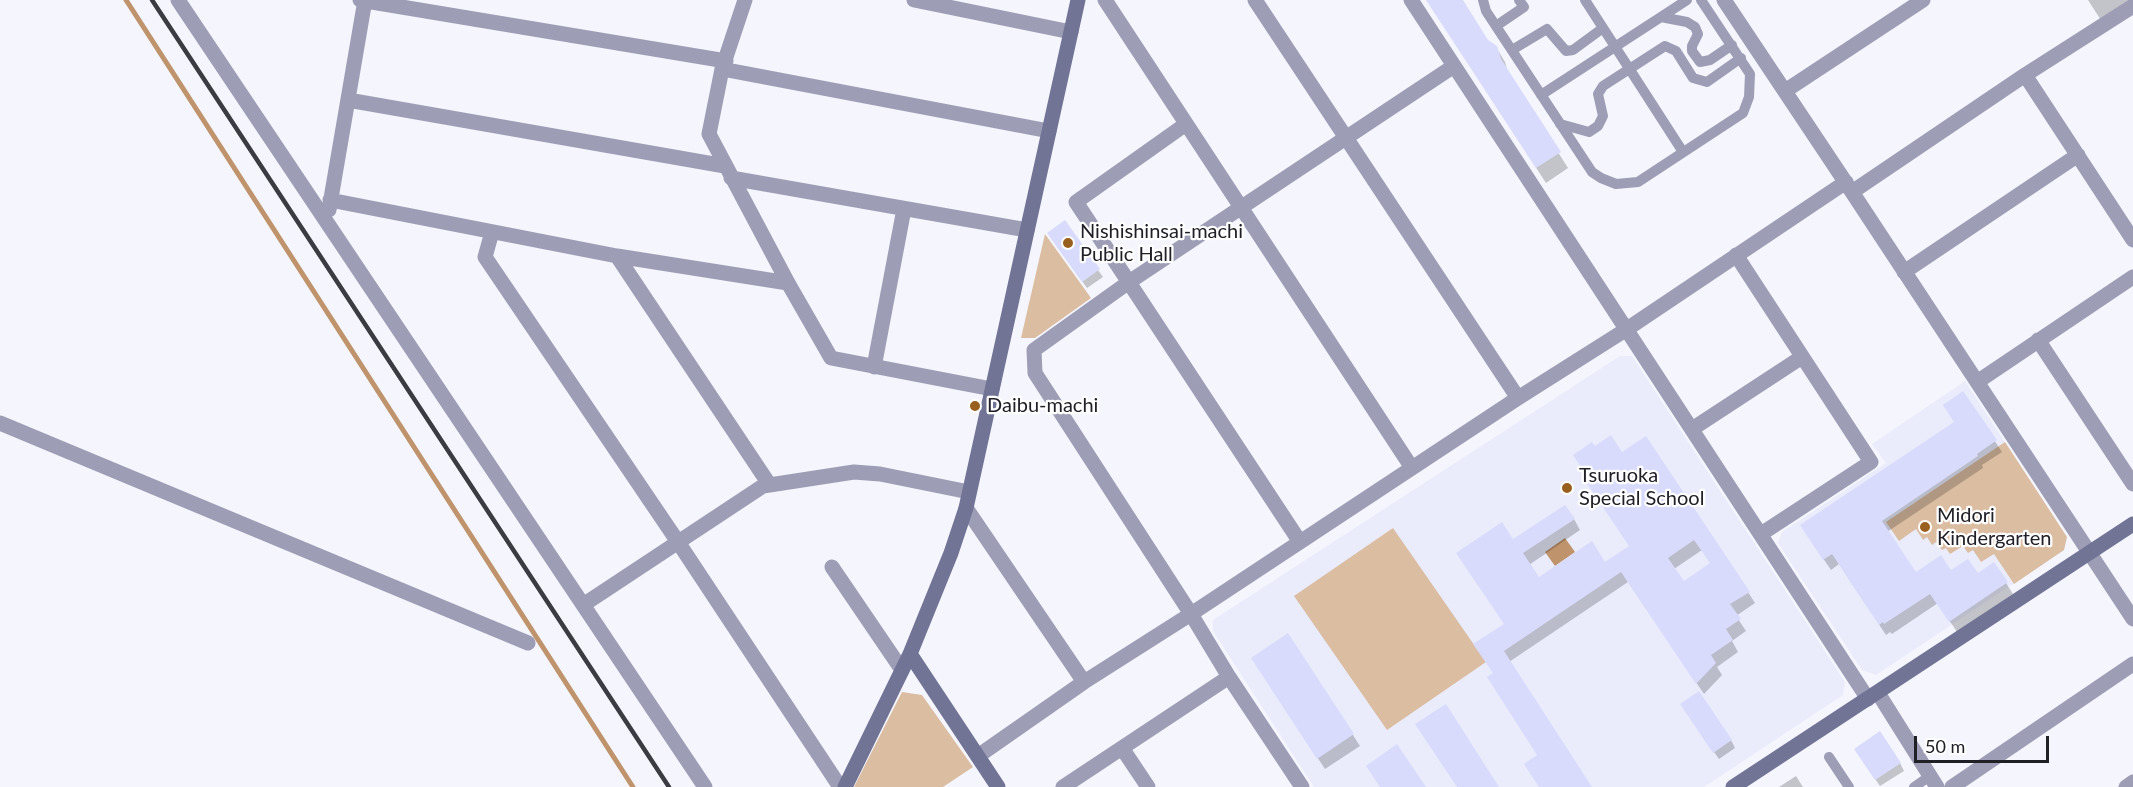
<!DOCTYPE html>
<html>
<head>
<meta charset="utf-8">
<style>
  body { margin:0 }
  #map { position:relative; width:2133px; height:787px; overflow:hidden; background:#f4f5fd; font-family:Lato,sans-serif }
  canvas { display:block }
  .scale { position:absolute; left:1914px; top:736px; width:135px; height:27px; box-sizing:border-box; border:3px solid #202027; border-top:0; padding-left:8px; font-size:18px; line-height:21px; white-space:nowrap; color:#202027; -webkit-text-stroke:4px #fff; paint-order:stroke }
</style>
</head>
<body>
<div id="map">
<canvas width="2133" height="787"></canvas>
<div class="scale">50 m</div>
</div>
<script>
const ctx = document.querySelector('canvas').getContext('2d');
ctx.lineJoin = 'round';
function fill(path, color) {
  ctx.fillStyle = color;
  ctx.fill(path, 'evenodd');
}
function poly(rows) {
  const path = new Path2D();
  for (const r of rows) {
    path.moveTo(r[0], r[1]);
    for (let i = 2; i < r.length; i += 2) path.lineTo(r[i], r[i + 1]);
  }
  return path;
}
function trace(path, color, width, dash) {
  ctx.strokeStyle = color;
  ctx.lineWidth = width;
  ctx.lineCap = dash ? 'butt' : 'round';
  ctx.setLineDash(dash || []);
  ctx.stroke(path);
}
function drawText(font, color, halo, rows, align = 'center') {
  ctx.font = font + ' Lato,sans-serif';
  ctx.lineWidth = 4.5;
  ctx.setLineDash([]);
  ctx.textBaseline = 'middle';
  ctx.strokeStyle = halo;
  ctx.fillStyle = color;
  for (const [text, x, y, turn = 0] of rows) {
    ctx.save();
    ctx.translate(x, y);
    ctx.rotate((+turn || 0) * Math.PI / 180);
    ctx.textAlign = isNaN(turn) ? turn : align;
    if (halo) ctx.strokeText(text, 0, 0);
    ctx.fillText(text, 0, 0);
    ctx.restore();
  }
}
fill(poly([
  [1620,356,1632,356,1845,682,1843,695,1704,787,1314,787,1213,631,1213,620],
  [1965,381,2067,537,2064,550,1876,675,1862,670,1778,543,1782,532,1886,463,1872,444]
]), '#eaecfc');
fill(poly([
  [1045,234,1091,298,1035,338,1021,338],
  [2005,442,2067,537,2064,550,2014,584,1994,554,1981,562,1973,550,1968,553,1963,546,1950,554,1946,548,1942,550,1936,542,1932,545,1927,537,1923,540,1916,529,1899,541,1886,522],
  [1393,528,1486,662,1387,730,1294,596],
  [902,692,922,695,973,767,943,787,854,787]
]), '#dbbda2');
fill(poly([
  [1565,538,1575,552,1555,566,1545,552]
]), '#bf946c');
fill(poly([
  [1461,0,1487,41,1496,47,1505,62,1508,73,1568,168,1546,183,1437,15],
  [2088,0,2133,0,2106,28],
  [1053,241,1098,270,1103,277,1087,288],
  [1963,393,2002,452,1982,465,1983,468,1887,532,1916,574,1951,572,1977,575,1994,564,2013,594,1957,632,1938,603,1892,634,1890,632,1886,635,1839,564,1831,570,1808,536,1956,423],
  [1594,448,1622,454,1748,592,1755,603,1736,616,1746,631,1732,641,1738,652,1717,667,1722,675,1704,694,1628,582,1509,662,1590,787,1539,787,1538,756,1494,674,1505,625,1513,541,1574,519,1580,530,1529,565,1539,579,1605,564,1630,547],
  [1702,550,1711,564,1683,583,1674,569],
  [1288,635,1360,746,1325,769,1259,669],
  [1686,712,1731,740,1735,748,1719,759],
  [1860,757,1900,763,1904,771,1880,786],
  [1796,776,1803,787,1779,787]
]), '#0003');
trace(poly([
  [126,0,633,787]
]), '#bf946c', 5);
fill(poly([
  [1426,0,1463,0,1488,40,1497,46,1501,59,1561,152,1536,168],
  [1065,220,1100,269,1082,282,1047,233],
  [1963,391,1997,440,1977,454,1978,456,1882,521,1916,572,1941,555,1951,570,1968,559,1978,573,1994,562,2008,582,1949,622,1930,594,1884,624,1883,622,1879,625,1832,554,1823,560,1800,525,1954,422,1943,405],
  [1611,435,1622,452,1646,436,1750,592,1730,604,1741,619,1726,629,1733,640,1711,655,1716,663,1696,684,1621,572,1504,651,1592,787,1539,787,1524,764,1537,755,1487,677,1493,673,1473,644,1504,624,1456,553,1502,522,1513,539,1565,505,1575,519,1523,553,1539,577,1592,541,1605,562,1629,546,1582,476,1585,473,1573,455,1592,442,1595,446],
  [1694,540,1710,563,1684,581,1668,558],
  [1288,633,1354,734,1317,759,1251,658],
  [1699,691,1732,740,1713,753,1680,704],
  [1446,704,1499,787,1457,787,1415,724],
  [1880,731,1901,763,1875,780,1854,749],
  [1397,744,1426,787,1380,787,1366,766]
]), '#d8dbfc');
trace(poly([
  [1483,0,1486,11,1592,172,1601,178,1616,184,1638,182,1743,113,1749,97,1750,74,1701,0],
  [1585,0,1683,152],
  [1661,17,1687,22,1695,27,1698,34,1692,46,1692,51,1700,62,1710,60,1732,45],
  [1496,26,1524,7,1519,0],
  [1512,50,1547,29,1566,51,1573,50,1603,28],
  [1541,95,1687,0],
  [1560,124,1589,132,1598,126,1603,116,1598,94,1603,86,1665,46,1676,51,1693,78,1707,82,1741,58],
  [1829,757,1849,787],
  [1914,787,1930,776]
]), '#9d9eb6', 10);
trace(poly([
  [178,0,705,787],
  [360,0,726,61],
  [745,0,722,69,709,134,788,283,831,358,992,389],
  [914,0,1071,32],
  [1105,0,1412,468],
  [1255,0,1518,398],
  [1411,0,1868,699],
  [1724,0,1852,192,2133,619],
  [722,69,1049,131],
  [2025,75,2133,240],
  [1785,91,1923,0],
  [348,100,725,166],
  [1186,124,1076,202,1300,542],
  [731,178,1027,230],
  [1852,192,2025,75,2133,6],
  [330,200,617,256,788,283],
  [329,210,365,0],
  [492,232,485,257,678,542,840,787],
  [1736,255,1871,462,1761,534],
  [617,256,769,484],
  [1904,272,2078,155],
  [2038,340,2133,484],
  [874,367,904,209],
  [1977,382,2133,277],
  [0,423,528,643],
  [1692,429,1802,357],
  [966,508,1084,682],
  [832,567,902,670],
  [583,605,763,486,854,472,880,474,969,492],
  [1878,693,1937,787],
  [1122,748,1148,787],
  [978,756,1084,682,1191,614,1518,398,1627,329,1846,182],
  [1063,787,1229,677],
  [1302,787,1229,677,1191,614,1035,373,1034,350,1129,282,1454,66],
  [1952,787,2133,664],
  [2126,787,2133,782]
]), '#9d9eb6', 15);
trace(poly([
  [910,654,998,787],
  [845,787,910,654,951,553,966,508,1078,0],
  [1733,787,2133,524]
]), '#727496', 15);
trace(poly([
  [152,0,669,787]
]), '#3b3b42', 4.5);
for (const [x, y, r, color] of [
  [1068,243,6,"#995f1e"],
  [975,406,6,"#995f1e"],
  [1567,488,6,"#995f1e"],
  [1925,527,6,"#995f1e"]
]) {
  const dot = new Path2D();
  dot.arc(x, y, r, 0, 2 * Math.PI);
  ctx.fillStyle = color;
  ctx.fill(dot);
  trace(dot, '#fff', 2);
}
drawText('20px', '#202027', '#fff', [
  ["Nishishinsai-machi",1080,232],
  ["Public Hall",1080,255],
  ["Daibu-machi",987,406],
  ["Tsuruoka",1579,476],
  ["Special School",1579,499],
  ["Midori",1937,516],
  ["Kindergarten",1937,539]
], 'left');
</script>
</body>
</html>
